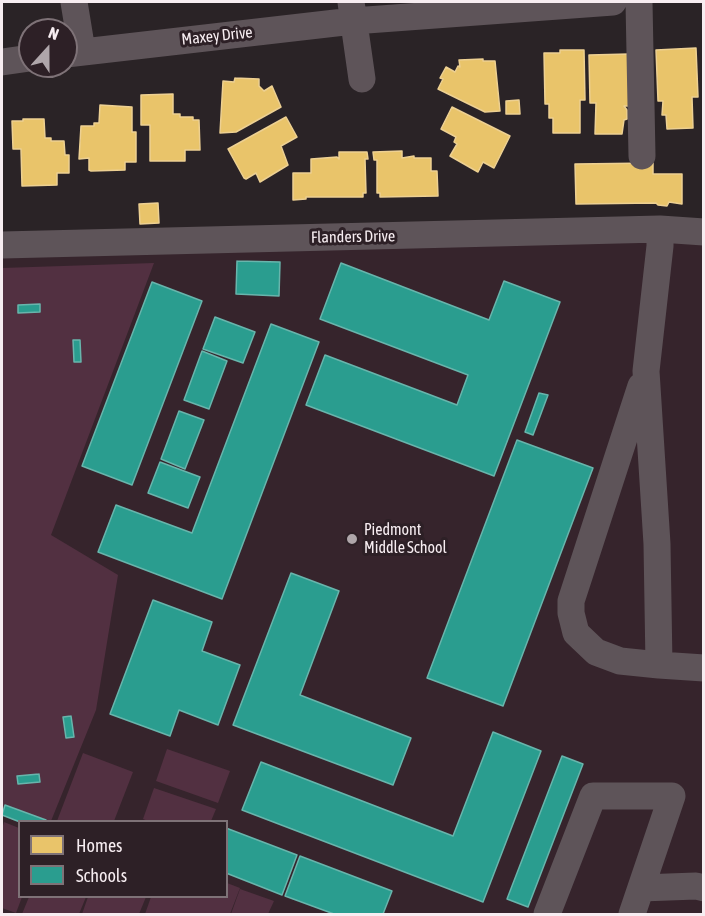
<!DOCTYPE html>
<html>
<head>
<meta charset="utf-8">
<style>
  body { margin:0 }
  #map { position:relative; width:705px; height:916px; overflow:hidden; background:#2a2326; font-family:"Asap Condensed",sans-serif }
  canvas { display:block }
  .frame { position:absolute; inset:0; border:3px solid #f7edf1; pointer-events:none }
  .legend { position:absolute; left:18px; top:820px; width:210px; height:78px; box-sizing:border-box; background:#2d2026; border:2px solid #7e7277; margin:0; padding:8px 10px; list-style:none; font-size:18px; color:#f7edf1 }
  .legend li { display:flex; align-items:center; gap:12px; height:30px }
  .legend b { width:30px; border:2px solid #7e7277 }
  .north { position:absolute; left:18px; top:18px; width:60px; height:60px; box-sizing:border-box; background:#2d2026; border:2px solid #7e7277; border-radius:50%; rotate:21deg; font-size:16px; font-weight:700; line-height:24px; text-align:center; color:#f7edf1 }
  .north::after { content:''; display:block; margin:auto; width:21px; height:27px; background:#afa6aa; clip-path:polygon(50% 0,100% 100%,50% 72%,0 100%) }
</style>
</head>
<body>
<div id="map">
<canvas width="705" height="916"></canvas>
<div class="frame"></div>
<ul class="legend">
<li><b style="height:16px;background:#e9c46a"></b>Homes</li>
<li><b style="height:16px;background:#2a9d8f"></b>Schools</li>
</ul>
<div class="north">N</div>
</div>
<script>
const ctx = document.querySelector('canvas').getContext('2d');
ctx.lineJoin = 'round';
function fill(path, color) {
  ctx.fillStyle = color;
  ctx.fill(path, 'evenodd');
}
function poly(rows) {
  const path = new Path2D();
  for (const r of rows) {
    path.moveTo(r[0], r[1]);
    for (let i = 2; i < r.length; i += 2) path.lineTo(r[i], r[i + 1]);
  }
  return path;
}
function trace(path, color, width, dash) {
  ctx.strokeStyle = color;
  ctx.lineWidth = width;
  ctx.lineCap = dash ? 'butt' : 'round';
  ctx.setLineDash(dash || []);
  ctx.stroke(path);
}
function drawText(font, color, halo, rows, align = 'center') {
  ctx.font = font + ' "Asap Condensed",sans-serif';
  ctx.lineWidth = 6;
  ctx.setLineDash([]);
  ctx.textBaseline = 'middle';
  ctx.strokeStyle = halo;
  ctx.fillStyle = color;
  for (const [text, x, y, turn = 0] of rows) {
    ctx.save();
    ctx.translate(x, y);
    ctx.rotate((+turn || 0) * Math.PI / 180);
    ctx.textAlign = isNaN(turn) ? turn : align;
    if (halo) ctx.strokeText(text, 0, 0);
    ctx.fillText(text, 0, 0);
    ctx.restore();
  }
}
fill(poly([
  [703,236,703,914,2,914,2,256],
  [20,822,226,822,226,896,20,896]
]), '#36242c');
fill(poly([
  [154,263,51,535,118,575,96,710,51,821,23,821,2,815,2,268],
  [167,749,230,771,218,803,156,781],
  [83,753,133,772,114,821,57,821],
  [154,788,216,809,211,821,150,822,143,819],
  [4,822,19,828,20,896,22,897,16,913,2,908,2,829],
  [227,883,240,888,230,914,145,914,151,897,226,896],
  [240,889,274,901,268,914,231,914],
  [29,897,29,896,86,897,79,914,22,914],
  [88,897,88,896,146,897,139,914,82,914]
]), '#523041');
const homes = poly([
  [696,48,698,97,692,97,693,128,667,129,666,115,662,115,663,101,658,101,656,50,696,48],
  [560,50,584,50,585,100,580,100,580,133,553,133,553,118,549,118,549,104,545,104,544,53,560,53,560,50],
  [629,54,630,106,624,106,627,110,627,119,624,120,622,134,595,134,596,103,590,103,589,55,629,54],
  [483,59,483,61,495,61,500,111,485,112,438,89,443,79,440,78,446,67,455,72,458,66,460,67,459,60,483,59],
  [235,78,259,79,259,86,264,91,272,86,281,107,236,132,220,133,223,81,234,82,235,78],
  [173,94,173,114,180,114,180,117,193,117,193,120,199,120,200,150,185,150,185,161,150,161,150,125,141,125,141,95,173,94],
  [519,100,520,114,506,114,506,101,519,100],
  [100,105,132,107,132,132,136,132,136,162,125,162,125,170,91,171,89,170,89,158,79,159,81,126,94,126,94,123,99,123,100,105],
  [452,107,510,136,494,168,483,162,478,172,450,156,457,144,454,142,456,137,441,129,452,107],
  [286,117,297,137,281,146,288,165,260,182,256,173,246,179,244,178,228,149,286,117],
  [23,119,44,119,45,138,51,138,51,141,64,141,65,155,69,155,69,173,57,173,57,185,22,186,21,149,13,149,12,121,23,121,23,119],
  [402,151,402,158,414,156,414,158,431,158,431,171,437,171,438,196,380,197,380,193,377,193,377,160,374,160,373,152,402,151],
  [339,152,367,152,368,159,365,159,366,193,363,193,363,197,306,197,306,199,293,200,293,173,311,173,311,159,337,157,339,159,339,152],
  [653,163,653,174,682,174,682,204,669,202,667,206,658,205,656,203,576,204,575,164,653,163],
  [158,203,159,223,140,224,139,204,158,203]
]);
fill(homes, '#e9c46a');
trace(homes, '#edd092', 1.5);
const schools = poly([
  [237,261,280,262,279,296,236,294,237,261],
  [341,263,489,320,504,281,560,302,494,476,306,405,325,355,457,405,468,375,320,319,341,263],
  [152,282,202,301,132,485,82,466,152,282],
  [40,304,40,312,18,313,18,305,40,304],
  [215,317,255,332,243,363,203,349,215,317],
  [271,324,319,342,222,599,98,552,116,505,192,533,271,324],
  [73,340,80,340,81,362,74,362,73,340],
  [202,351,227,361,209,409,184,400,202,351],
  [539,393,548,395,533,435,525,432,539,393],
  [179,411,204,420,185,469,161,459,179,411],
  [517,440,593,468,503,706,427,678,517,440],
  [160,462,200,477,188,508,148,493,160,462],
  [291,573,339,591,300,695,411,738,393,785,233,725,291,573],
  [153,600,212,622,202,651,240,665,218,725,179,710,170,736,110,714,153,600],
  [71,716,74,737,66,738,63,717,71,716],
  [493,732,541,751,483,902,242,810,261,762,453,836,493,732],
  [562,756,583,764,528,907,507,899,562,756],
  [39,774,40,782,18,784,17,776,39,774],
  [5,805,46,820,46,822,20,822,2,815,5,805],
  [226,828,297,855,282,895,226,873,226,828],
  [300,856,392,891,383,914,334,914,285,896,300,856]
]);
fill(schools, '#2a9d8f');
trace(schools, '#68b5ac', 1.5);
trace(poly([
  [74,2,82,51],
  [351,2,362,79],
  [639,2,642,156],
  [66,54,353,21,613,2],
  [2,62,30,58],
  [660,229,660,246,646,371,657,544,659,665,704,668],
  [2,245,660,229,704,232],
  [641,386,571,601,571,613,576,633,596,652,620,661,659,665],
  [641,888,696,886,704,888],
  [547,914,593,796,672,796,632,914]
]), '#5e5459', 27);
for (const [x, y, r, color] of [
  [352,539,6,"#afa6aa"]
]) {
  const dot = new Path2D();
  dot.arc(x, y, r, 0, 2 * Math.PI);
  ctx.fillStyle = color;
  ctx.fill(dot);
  trace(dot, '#2d2026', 2);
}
drawText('16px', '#f7edf1', '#2d2026', [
  ["Maxey Drive",217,36,-6],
  ["Flanders Drive",353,237,-1]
]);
drawText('16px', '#f7edf1', '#2d2026', [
  ["Piedmont",364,530],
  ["Middle School",364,548]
], 'left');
</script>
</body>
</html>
